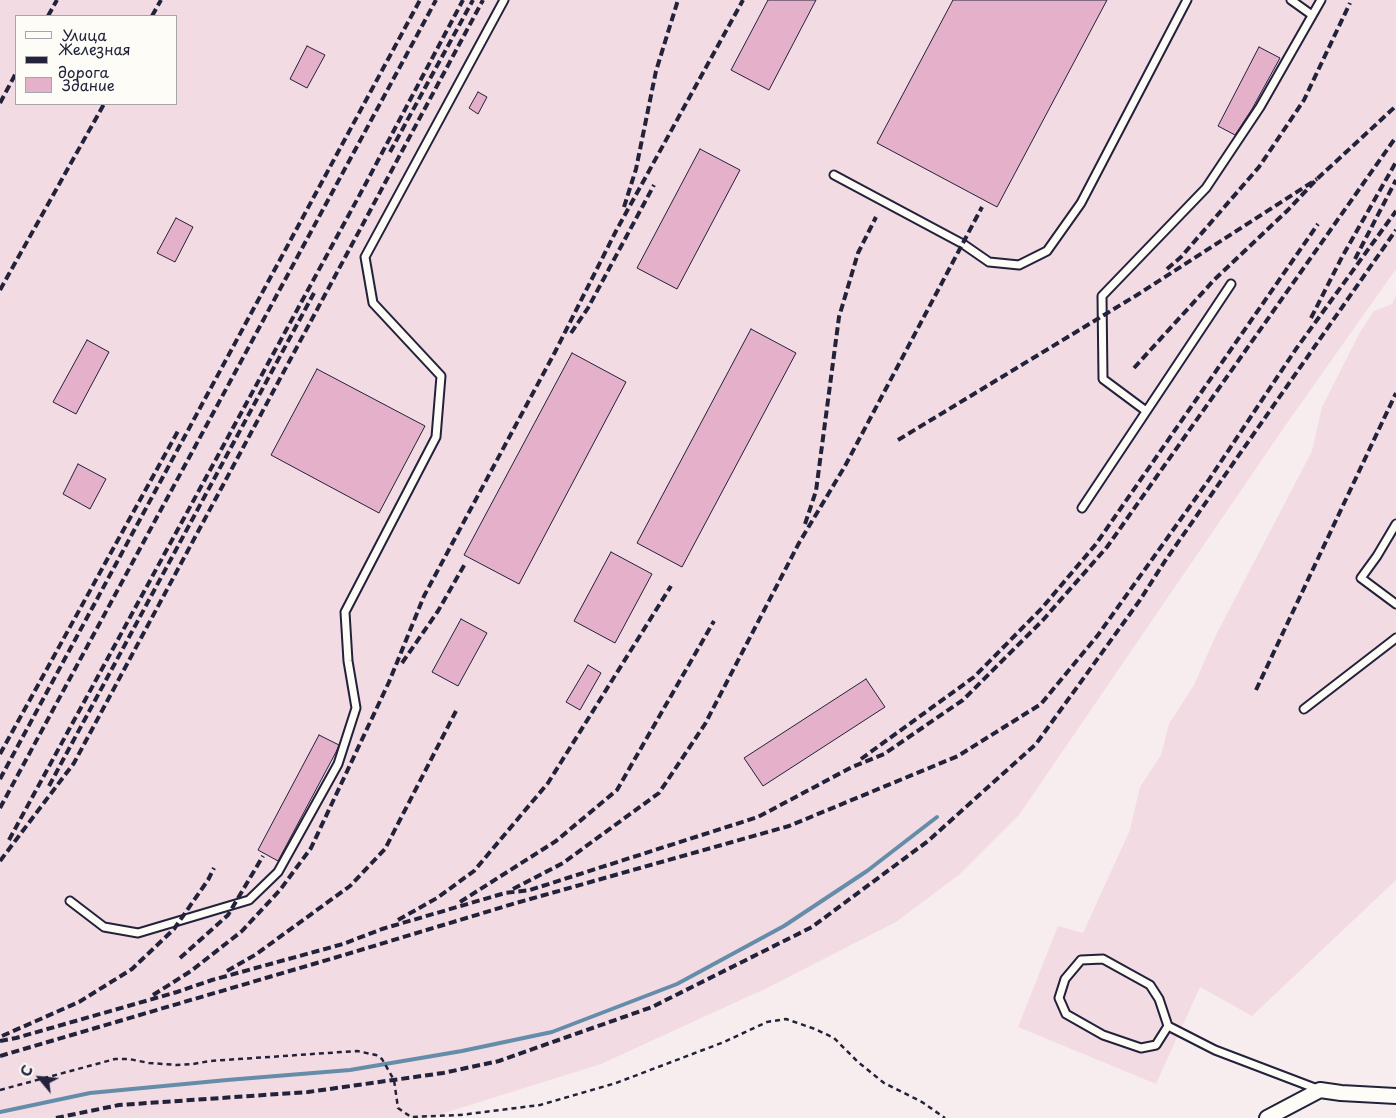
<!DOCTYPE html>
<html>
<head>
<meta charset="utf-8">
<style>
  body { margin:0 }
  #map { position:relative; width:1396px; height:1118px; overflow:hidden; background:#f8edee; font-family:"Playpen Sans",sans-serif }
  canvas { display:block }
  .legend { position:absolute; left:15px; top:15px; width:162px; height:90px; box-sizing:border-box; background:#fdfcf7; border:1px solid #a5a5ac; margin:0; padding:6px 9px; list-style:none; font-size:15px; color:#22223b }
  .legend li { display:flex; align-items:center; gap:10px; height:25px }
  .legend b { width:25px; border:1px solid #a5a5ac }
  .north { position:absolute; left:15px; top:1053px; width:50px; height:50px; -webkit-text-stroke:4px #fdfcf7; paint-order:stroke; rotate:298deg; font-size:14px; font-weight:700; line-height:20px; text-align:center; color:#22223b }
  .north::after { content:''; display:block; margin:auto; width:18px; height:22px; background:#22223b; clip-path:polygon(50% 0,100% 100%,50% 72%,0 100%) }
</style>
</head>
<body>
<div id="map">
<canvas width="1396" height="1118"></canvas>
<ul class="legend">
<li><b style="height:6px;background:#fdfcf7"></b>Улица</li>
<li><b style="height:6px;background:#22223b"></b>Железная дорога</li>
<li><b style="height:14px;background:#e5b0ca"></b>Здание</li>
</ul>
<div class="north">С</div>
</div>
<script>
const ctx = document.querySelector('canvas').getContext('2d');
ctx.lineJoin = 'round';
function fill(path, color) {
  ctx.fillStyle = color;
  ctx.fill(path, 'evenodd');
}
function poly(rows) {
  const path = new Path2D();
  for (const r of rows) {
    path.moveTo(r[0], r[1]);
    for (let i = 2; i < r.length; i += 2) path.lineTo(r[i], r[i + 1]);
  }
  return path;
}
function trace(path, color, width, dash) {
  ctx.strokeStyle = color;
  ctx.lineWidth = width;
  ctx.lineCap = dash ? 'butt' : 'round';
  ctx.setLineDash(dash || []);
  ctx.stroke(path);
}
fill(poly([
  [0,0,1396,0,1396,269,1285,426,1019,815,960,874,896,922,769,987,601,1064,435,1116,425,1118,0,1118],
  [16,16,176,16,176,104,16,104],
  [1396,295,1396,880,1252,1016,1200,987,1156,1084,1018,1027,1058,926,1083,933,1130,830,1140,787,1161,755,1169,724,1194,685,1216,635,1312,451,1322,407,1360,332,1374,311,1392,304]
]), '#f2dbe3');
trace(poly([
  [0,1112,90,1093,227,1080,350,1070,462,1051,552,1032,677,984,784,926,867,871,937,817]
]), '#658da9', 4);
const building = poly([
  [768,0,816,0,769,90,731,70,768,0],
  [953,0,1107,0,997,207,877,143,953,0],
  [307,46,325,55,307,88,290,79,307,46],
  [1259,47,1280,58,1252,109,1235,135,1218,126,1259,47],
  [478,92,487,97,478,114,469,108,478,92],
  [700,149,740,170,677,289,637,268,700,149],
  [176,218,193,227,175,262,157,253,176,218],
  [751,329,796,353,682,567,637,543,751,329],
  [87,340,109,352,76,414,53,402,87,340],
  [572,353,626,382,519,584,464,555,572,353],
  [317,369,425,426,379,513,271,455,317,369],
  [78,464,106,479,90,509,63,494,78,464],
  [611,552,652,574,615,643,574,621,611,552],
  [461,619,487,633,458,686,432,672,461,619],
  [588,665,601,673,580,710,566,702,588,665],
  [866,679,885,707,763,786,744,758,866,679],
  [319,735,339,745,336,752,278,861,258,850,319,735]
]);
fill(building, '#e5b0ca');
trace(building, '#22223b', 1);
const lane = poly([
  [1291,0,1312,15],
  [834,175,963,244,989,262,1019,265,1047,251,1081,203,1187,0],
  [1146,411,1103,379,1102,296,1206,188,1260,107,1321,0],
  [1082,508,1231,284],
  [1396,524,1377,556,1361,578,1396,604],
  [1304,709,1396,638],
  [70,901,104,927,138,933,249,900,278,872,338,764,356,708,348,661,345,612,436,437,441,376,373,303,365,257,504,0],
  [1168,1026,1156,1045,1141,1048,1103,1035,1066,1014,1059,998,1065,979,1081,960,1103,959,1150,985,1159,999,1168,1026,1215,1050,1320,1090]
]);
const street = poly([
  [1267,1118,1320,1090,1341,1093,1396,1096]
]);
trace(lane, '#22223b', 11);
trace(street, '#22223b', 18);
trace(poly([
  [0,1090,115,1059,129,1059,149,1063,177,1065,193,1064,210,1061,357,1051,376,1055,382,1059,394,1080,398,1108,411,1117,460,1115,540,1105,616,1083,724,1042,767,1022,786,1019,815,1029,834,1038,858,1062,884,1083,922,1102,945,1118]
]), '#22223b', 2.5, [5, 4]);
trace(lane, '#fdfcf7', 7);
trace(street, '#fdfcf7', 14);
trace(poly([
  [48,16,57,0],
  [152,16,161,0],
  [0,103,16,73],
  [390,152,473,0],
  [624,207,636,169,656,71,678,0],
  [1355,259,1396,180],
  [1167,269,1181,257,1259,167,1304,100,1350,3],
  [0,290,104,104],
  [1311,318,1342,257,1396,162],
  [571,333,588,308,654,185],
  [1134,368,1214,280,1288,210,1317,179,1396,106],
  [898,440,1137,295,1317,179],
  [805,524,816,491,839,317,858,253,876,217],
  [402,663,438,611,466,562],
  [1256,690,1396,393],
  [0,754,178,431],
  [861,759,974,677,1042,608,1096,544,1318,224],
  [0,779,420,0],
  [49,786,314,293],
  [0,808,436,0],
  [9,840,365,185,463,0],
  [0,861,74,763,483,0],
  [513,889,563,863,659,793,705,724,799,543,845,466,982,207],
  [460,902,556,841,617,790,714,621],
  [398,920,437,898,474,871,548,783,671,586],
  [180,958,228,915,263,856],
  [227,971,255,955,350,886,385,849,456,711],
  [153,995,191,971,242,931,280,890,311,848,389,682,424,596,555,352,616,231,743,0],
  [2,1036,79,1002,132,969,174,929,208,880,214,868],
  [0,1041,16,1038,177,992,212,980,343,944,382,929,505,893,530,890,758,817,852,767,884,754,963,700,1043,620,1107,547,1396,137],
  [0,1056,334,958,516,903,789,826,958,756,1041,704,1098,635,1208,481,1296,349,1396,211],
  [56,1118,119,1105,308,1092,443,1073,499,1061,652,1007,812,927,928,841,1036,744,1140,600,1165,561,1396,230]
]), '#22223b', 4, [8, 4]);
</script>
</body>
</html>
